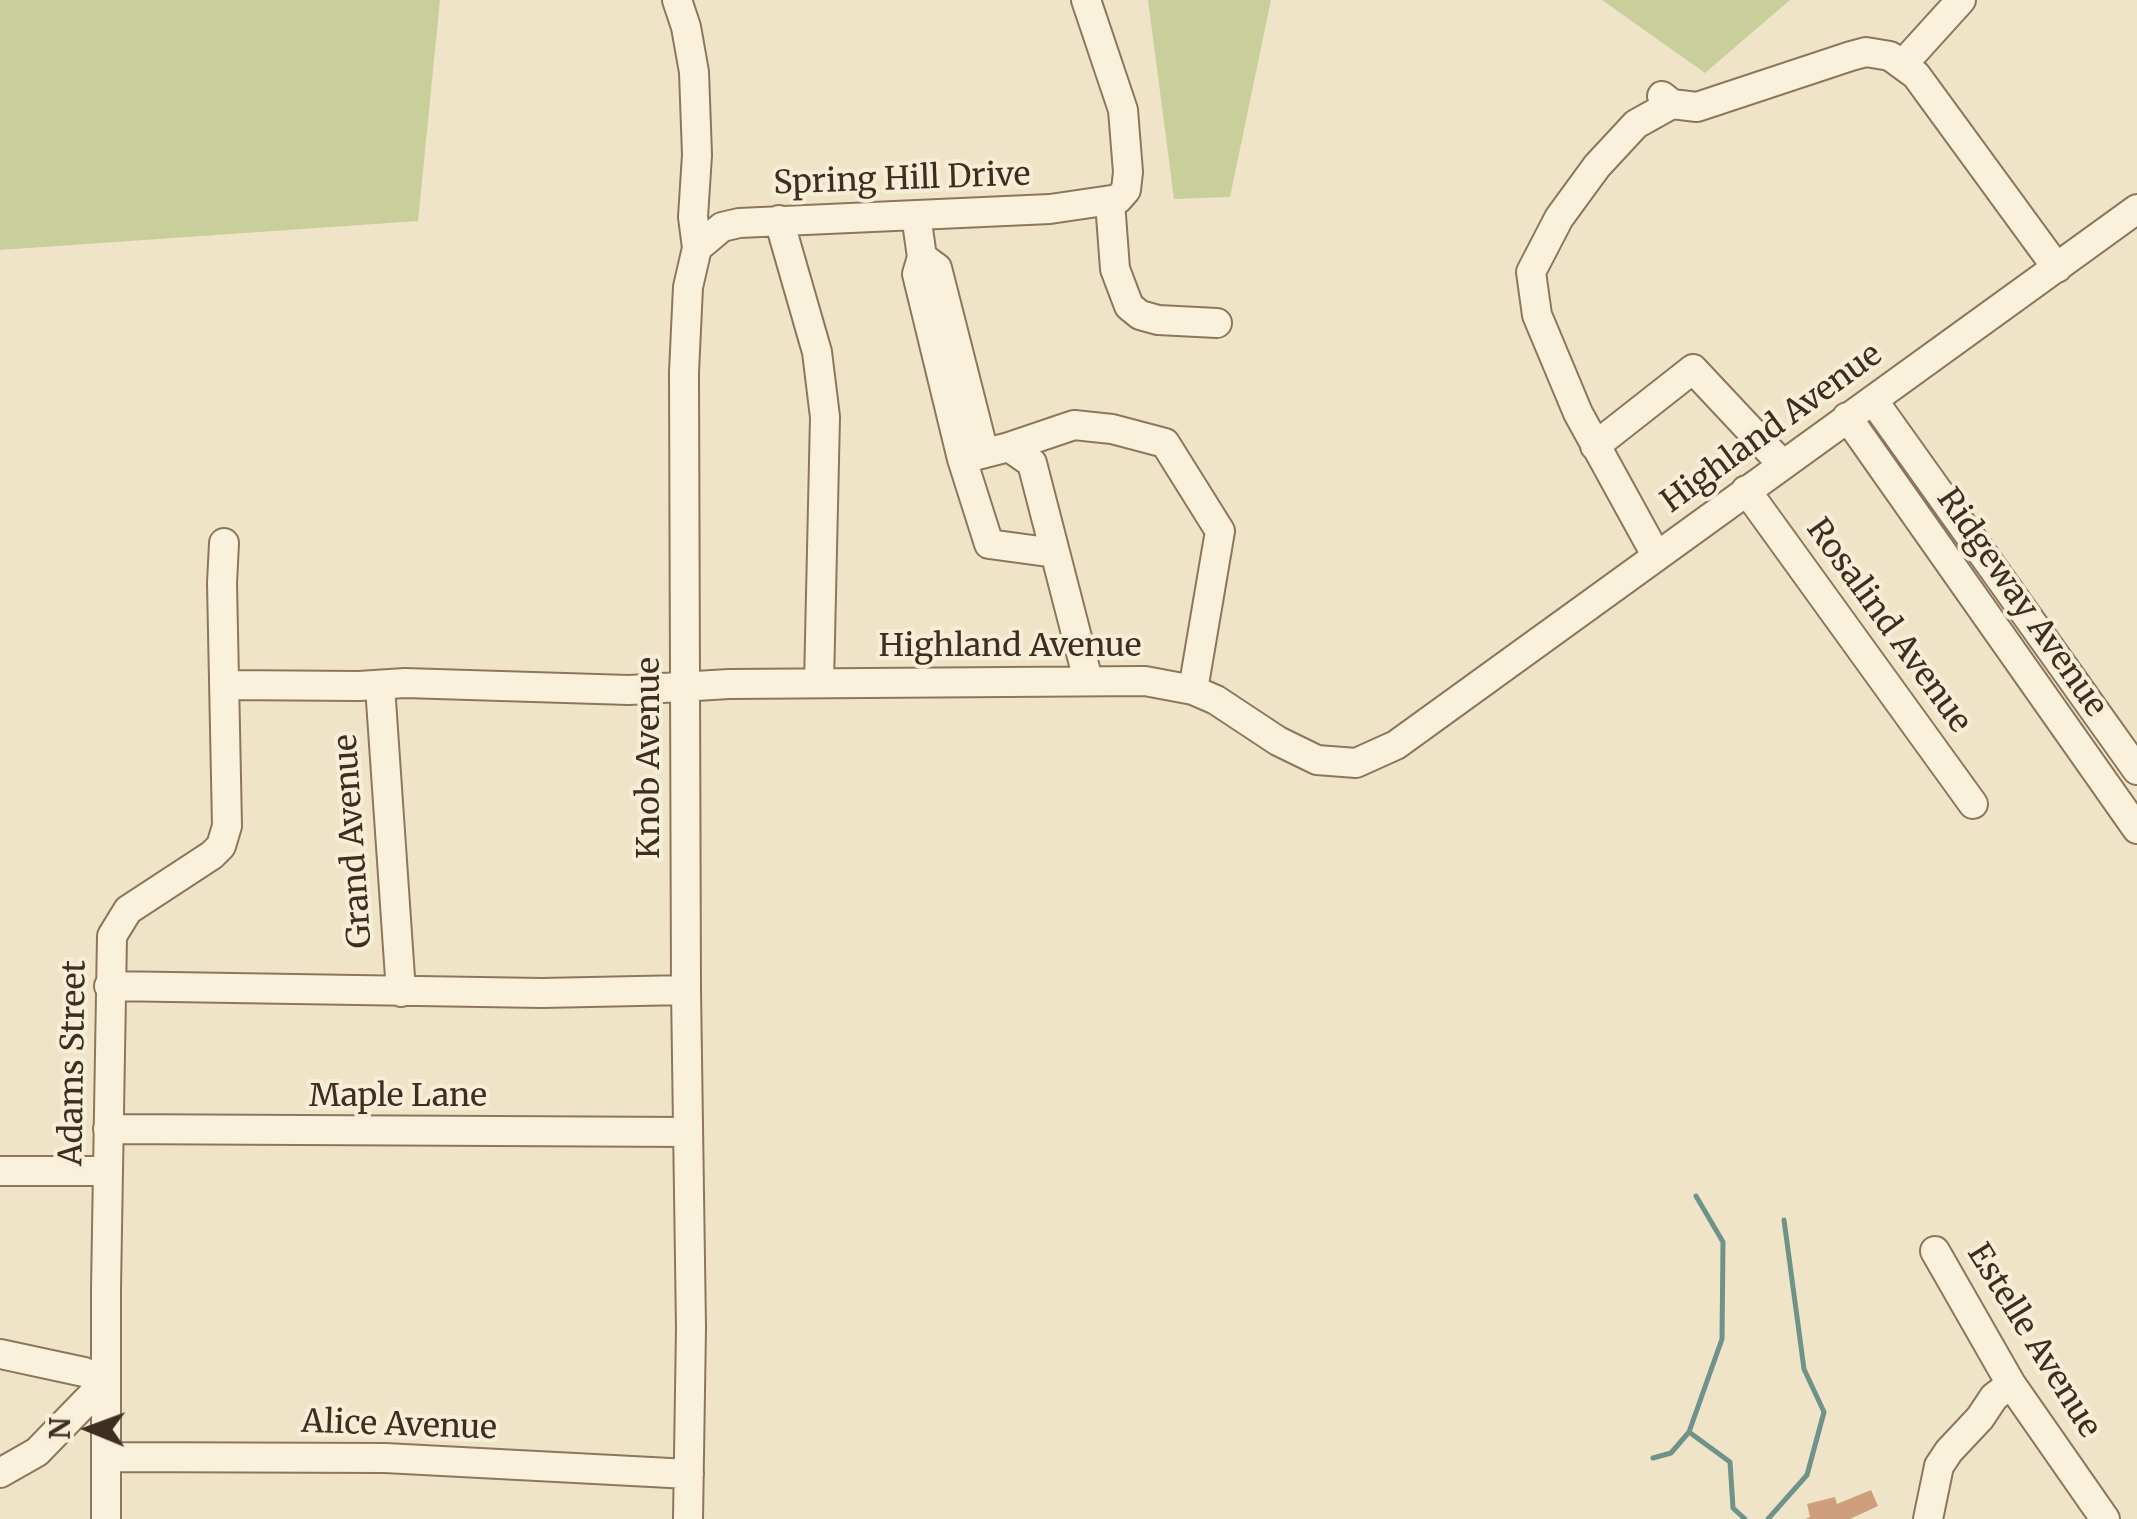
<!DOCTYPE html>
<html>
<head>
<meta charset="utf-8">
<style>
  body { margin:0 }
  #map { position:relative; width:2137px; height:1519px; overflow:hidden; background:#f0e4c8; font-family:Merriweather,serif }
  canvas { display:block }
  .north { position:absolute; left:40px; top:1379px; width:100px; height:100px; -webkit-text-stroke:8px #f7eed8; paint-order:stroke; rotate:271deg; font-size:28px; font-weight:700; line-height:40px; text-align:center; color:#3d2e20 }
  .north::after { content:''; display:block; margin:auto; width:35px; height:45px; background:#3d2e20; clip-path:polygon(50% 0,100% 100%,50% 72%,0 100%) }
</style>
</head>
<body>
<div id="map">
<canvas width="2137" height="1519"></canvas>
<div class="north">N</div>
</div>
<script>
const ctx = document.querySelector('canvas').getContext('2d');
ctx.lineJoin = 'round';
function fill(path, color) {
  ctx.fillStyle = color;
  ctx.fill(path, 'evenodd');
}
function poly(rows) {
  const path = new Path2D();
  for (const r of rows) {
    path.moveTo(r[0], r[1]);
    for (let i = 2; i < r.length; i += 2) path.lineTo(r[i], r[i + 1]);
  }
  return path;
}
function trace(path, color, width, dash) {
  ctx.strokeStyle = color;
  ctx.lineWidth = width;
  ctx.lineCap = dash ? 'butt' : 'round';
  ctx.setLineDash(dash || []);
  ctx.stroke(path);
}
function drawText(font, color, halo, rows, align = 'center') {
  ctx.font = font + ' Merriweather,serif';
  ctx.lineWidth = 8;
  ctx.setLineDash([]);
  ctx.textBaseline = 'middle';
  ctx.strokeStyle = halo;
  ctx.fillStyle = color;
  for (const [text, x, y, turn = 0] of rows) {
    ctx.save();
    ctx.translate(x, y);
    ctx.rotate((+turn || 0) * Math.PI / 180);
    ctx.textAlign = isNaN(turn) ? turn : align;
    if (halo) ctx.strokeText(text, 0, 0);
    ctx.fillText(text, 0, 0);
    ctx.restore();
  }
}
fill(poly([
  [0,0,440,0,418,221,0,250],
  [1148,0,1271,0,1230,197,1174,199],
  [1602,0,1790,0,1705,73]
]), '#c9cf9b');
trace(poly([
  [1689,1432,1722,1339,1723,1242,1696,1196],
  [1653,1458,1671,1453,1689,1432,1730,1462,1733,1508,1745,1519],
  [1768,1519,1807,1475,1824,1412,1804,1369,1784,1220]
]), '#6f938a', 5);
fill(poly([
  [1871,1490,1878,1506,1850,1519,1805,1519,1810,1517,1807,1504,1835,1497,1837,1504]
]), '#cf9f7d');
const minor = poly([
  [677,0,686,27,694,72,697,155,693,217,697,248,688,287,684,372,686,990,691,1328,688,1519],
  [1903,64,1961,0],
  [1662,96,1672,104,1697,107,1851,56,1866,52,1890,56,1916,75,2057,268],
  [1110,202,1115,269,1129,306,1140,315,1158,320,1217,323],
  [916,215,922,257,917,274,962,459,989,544,1055,553],
  [779,220,817,352,825,417,819,683],
  [697,248,722,227,739,223,1050,209,1118,199,1126,190,1128,172,1123,110,1086,0],
  [922,257,937,268,984,453],
  [1873,400,2137,770],
  [1847,417,2137,829],
  [1595,446,1693,369,1782,464],
  [1009,447,1074,425,1112,429,1165,443,1220,531,1193,690],
  [962,459,1009,447,1032,463,1088,680],
  [1746,490,1973,804],
  [1656,555,1578,413,1537,315,1531,272,1559,218,1597,166,1636,124,1672,104],
  [226,685,359,686,405,683,629,690,729,684,1145,681,1193,690,1216,700,1278,741,1317,760,1356,763,1396,745,2137,209],
  [380,686,401,992],
  [109,986,542,993,686,990],
  [108,1129,688,1132],
  [0,1171,107,1171],
  [1935,1251,2011,1384,2105,1519],
  [0,1354,84,1372,106,1381,37,1452,0,1473],
  [106,1457,385,1458,689,1474],
  [106,1519,106,1288,112,936,128,910,212,855,221,846,227,826,222,583,224,543],
  [1928,1519,1939,1466,1949,1451,1980,1418,1994,1397,2011,1384]
]);
trace(minor, '#8d765c', 32);
trace(minor, '#faf1dc', 28);
drawText('32px', '#3d2e20', '#f7eed8', [
  ["Spring Hill Drive",902,180,-2],
  ["Highland Avenue",1772,429,-36],
  ["Ridgeway Avenue",2021,603,55],
  ["Rosalind Avenue",1888,626,54],
  ["Highland Avenue",1010,647],
  ["Knob Avenue",650,758,-90],
  ["Grand Avenue",354,841,-94],
  ["Adams Street",74,1063,-89],
  ["Maple Lane",398,1097],
  ["Estelle Avenue",2033,1341,58],
  ["Alice Avenue",399,1426,2]
]);
</script>
</body>
</html>
